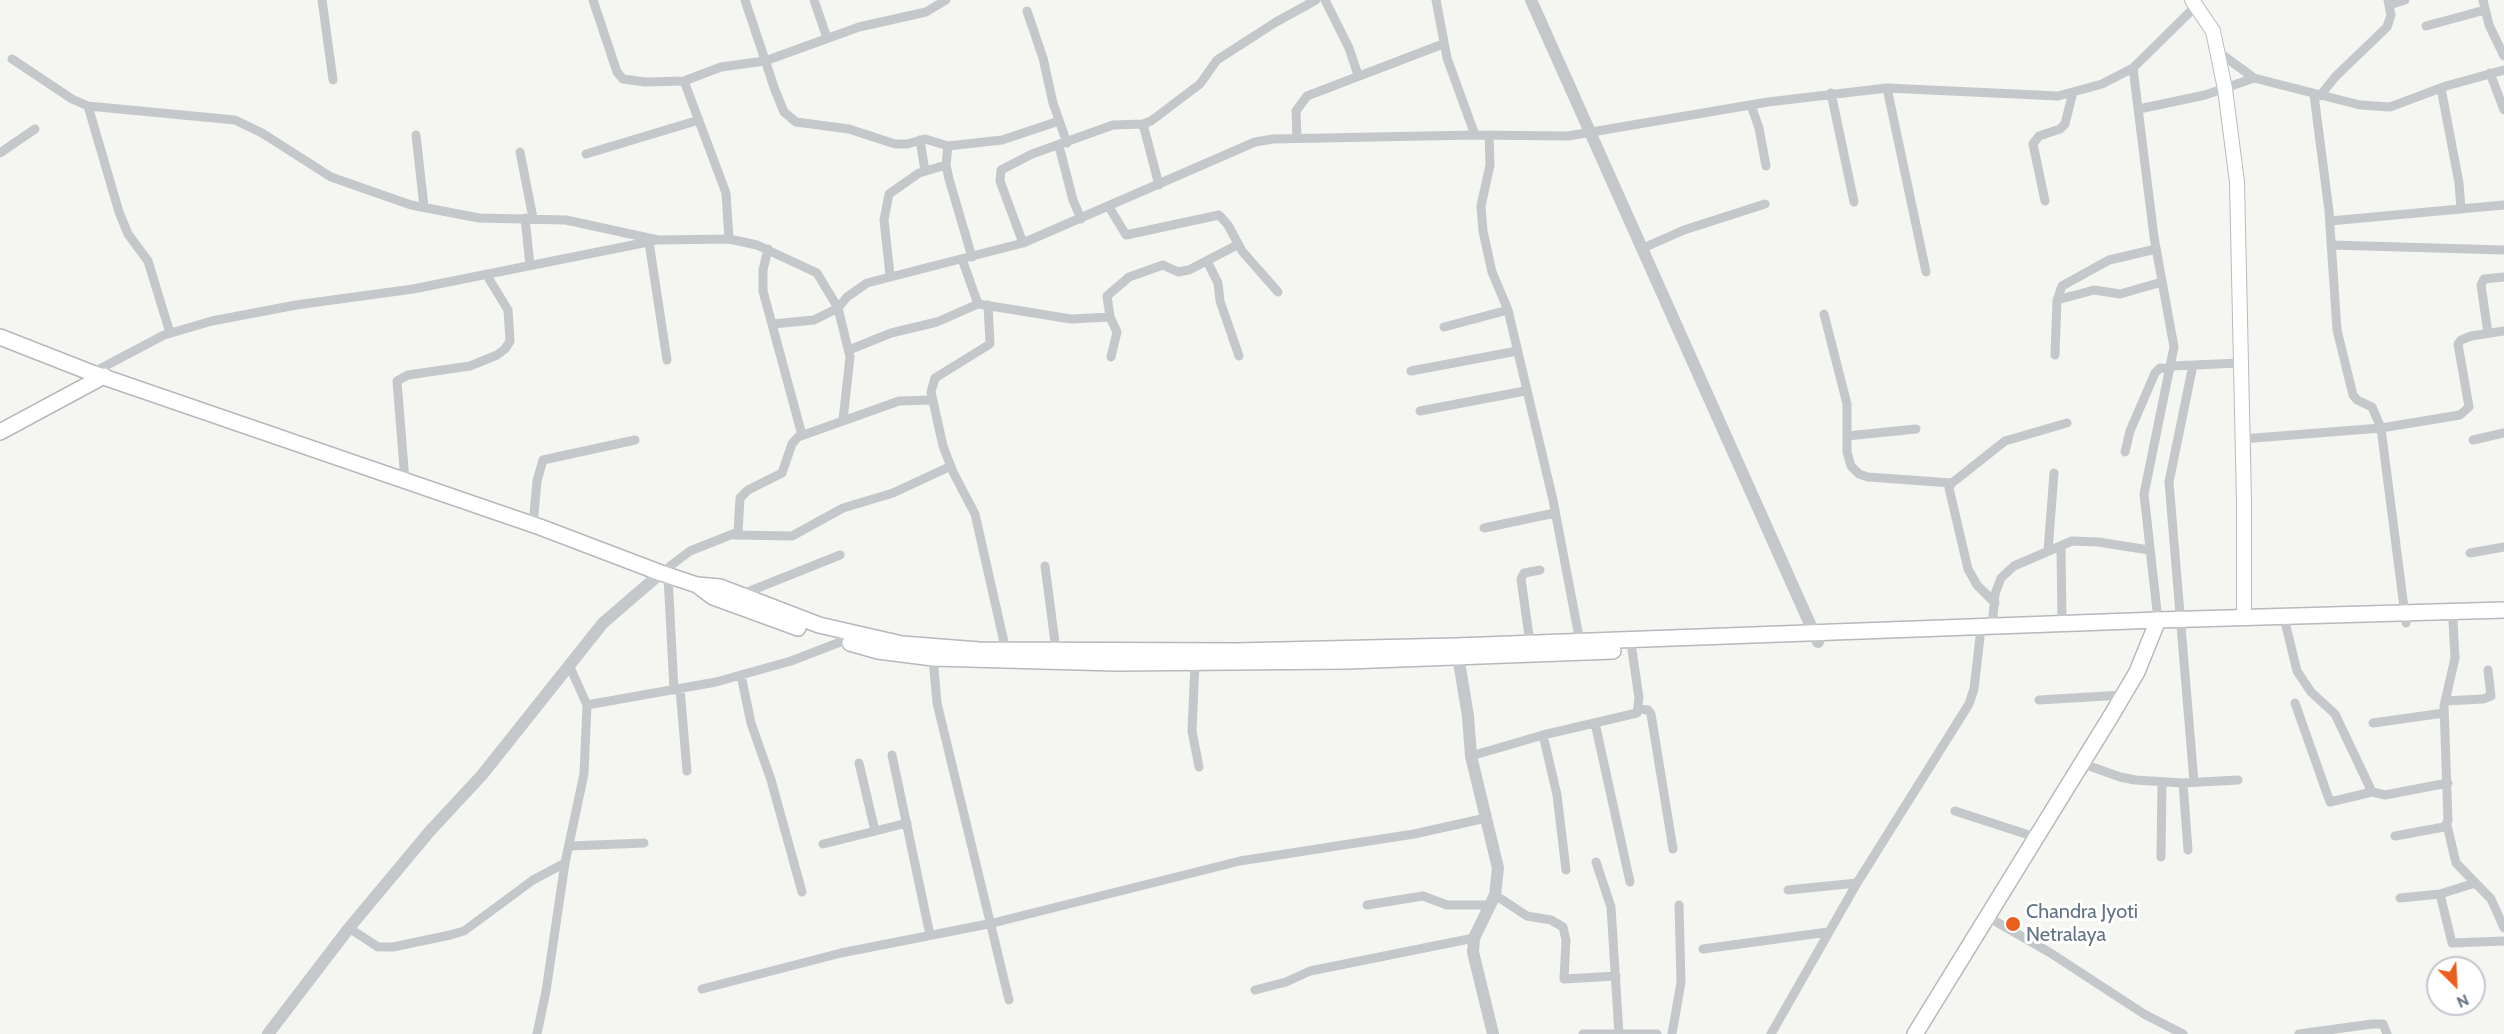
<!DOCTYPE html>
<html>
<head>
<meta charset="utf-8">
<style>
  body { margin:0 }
  #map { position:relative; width:2504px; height:1034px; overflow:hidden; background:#f5f5f1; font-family:Cabin,sans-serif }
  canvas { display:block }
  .north { position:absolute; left:2426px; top:956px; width:60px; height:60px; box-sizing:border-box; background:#fff; border:2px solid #c1c7ce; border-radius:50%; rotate:156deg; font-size:16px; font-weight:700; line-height:24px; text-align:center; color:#637284 }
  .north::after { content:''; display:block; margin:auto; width:21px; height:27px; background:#ec5e1b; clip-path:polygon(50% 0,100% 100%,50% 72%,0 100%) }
</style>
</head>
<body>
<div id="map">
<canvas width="2504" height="1034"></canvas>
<div class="north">N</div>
</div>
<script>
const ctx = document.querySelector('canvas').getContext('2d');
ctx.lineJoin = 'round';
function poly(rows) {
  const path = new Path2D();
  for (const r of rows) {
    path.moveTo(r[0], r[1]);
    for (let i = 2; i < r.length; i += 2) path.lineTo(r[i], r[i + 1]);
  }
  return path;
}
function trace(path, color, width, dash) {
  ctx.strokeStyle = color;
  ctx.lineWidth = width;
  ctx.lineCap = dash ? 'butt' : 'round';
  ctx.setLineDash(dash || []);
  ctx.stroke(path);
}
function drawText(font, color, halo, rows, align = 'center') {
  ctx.font = font + ' Cabin,sans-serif';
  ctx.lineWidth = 6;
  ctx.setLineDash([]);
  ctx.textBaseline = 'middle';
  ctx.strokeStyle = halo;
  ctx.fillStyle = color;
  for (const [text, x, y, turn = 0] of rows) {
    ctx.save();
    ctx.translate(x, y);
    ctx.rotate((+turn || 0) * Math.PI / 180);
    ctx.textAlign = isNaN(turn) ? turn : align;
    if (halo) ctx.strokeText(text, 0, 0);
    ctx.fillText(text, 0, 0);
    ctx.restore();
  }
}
const secondary = poly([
  [2192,0,2213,31,2225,89,2237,182,2244,502,2244,618]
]);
const primary = poly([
  [0,337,92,373,540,527,661,573,697,585,720,587,819,625,902,644,979,650,1236,651,1456,646,2158,620],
  [0,432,104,376],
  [697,585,713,597,798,628],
  [850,643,878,651,933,658,1116,663,1347,661,1613,651]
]);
const trunk = poly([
  [1915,1034,2111,716,2137,672,2158,620,2504,610]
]);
trace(secondary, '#b7bbc0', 16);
trace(primary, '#b5b9bd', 18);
trace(trunk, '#b7b9bd', 18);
trace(poly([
  [322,0,333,80],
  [593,0,617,72,623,79,645,82,684,81,721,67,765,61,859,27,926,12,946,0],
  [745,0,775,90,784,112,796,122,849,129,895,144,907,144,925,139,948,146,1002,140,1059,121],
  [814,0,827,38],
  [1325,0,1349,48,1358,75],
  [1436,0,1447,58,1475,135],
  [2483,0,2489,25,2504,56],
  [2389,5,2405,0],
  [1027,11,1043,58,1053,103,1067,143],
  [2426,26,2485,10],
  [12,59,72,99,88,106,235,120,262,133,331,177,411,205,479,218,566,220,658,240,729,239,757,245,817,273,838,308,847,297,867,283,1023,243,1255,142,1273,139,1475,135,1568,136,1768,102,1887,88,2058,96,2102,84,2133,68,2196,6],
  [2133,68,2154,237,2174,347,2144,494,2158,620],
  [2490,73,2504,110],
  [2254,78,2360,105,2390,107,2446,86,2504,70],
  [684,81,726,193,729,239],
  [1887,88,1926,272],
  [2441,88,2459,183,2461,209],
  [1831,93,1854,202],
  [2314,95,2329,211,2337,330,2353,395,2357,400,2372,407,2381,428,2406,623],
  [2320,96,2335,77,2387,27,2391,15,2388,0],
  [1751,105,1759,128,1766,166],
  [88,106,119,212,128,234,148,261,170,333],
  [2139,109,2205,95,2254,78,2217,51],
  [1143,124,1159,185],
  [416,135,424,207],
  [1489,135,1490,165,1481,206,1483,231,1492,272,1508,310,1553,500,1580,642],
  [1297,138,1296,111,1307,96,1443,44],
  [920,140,925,171],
  [948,146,946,165,949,179,972,257],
  [1059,146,1073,200,1081,219],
  [520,152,533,218],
  [0,153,35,129],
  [586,154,699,120],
  [2045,201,2033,144,2039,136,2060,129,2065,124,2073,92],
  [1109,207,1126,235,1219,215,1228,225,1242,251,1278,292],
  [525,218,530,265],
  [2330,221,2504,205],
  [649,242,667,360],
  [1023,243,1000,181,1001,170,1032,154,1113,125,1143,124,1151,121,1200,84,1217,60,1276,22,1316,0],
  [2331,245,2504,250],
  [768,249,763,270,763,291,802,435],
  [1641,249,1684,230,1765,204],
  [962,259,978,304],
  [1207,261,1218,283,1220,301,1239,356],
  [890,275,884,220,889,194,919,173,946,165],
  [2057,300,2094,290,2120,294,2162,282],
  [988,305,990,344,935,378,931,392,943,446,953,472,975,514,1006,651],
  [1824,314,1847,404,1847,452,1851,466,1859,474,1868,477,1952,483],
  [1110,317,1107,296,1129,277,1163,265,1178,272,1189,270,1237,245],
  [773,324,814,320,838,308,850,357,843,420],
  [1444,327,1508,310],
  [2488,333,2481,285,2484,279,2504,277],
  [849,350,891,333,937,322,978,304,1071,319,1110,317,1117,332,1111,357],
  [2055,355,2057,300,2062,286,2109,260,2156,249],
  [2193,365,2169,482,2194,782],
  [2171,366,2240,363],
  [1411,371,1517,351],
  [92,373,164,335,212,321,296,305,413,289,653,241],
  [1420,411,1525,391],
  [1847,436,1916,429],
  [2242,439,2381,428,2460,415,2469,407,2458,344,2461,340,2471,336,2504,331],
  [2473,440,2504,433],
  [2125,452,2130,431,2155,373,2160,368,2170,369],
  [405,481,397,381,408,375,470,366,497,355,505,349,510,341,508,310,486,274],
  [533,525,537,481,543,460,635,440],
  [1484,528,1555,513],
  [735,535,792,536,843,508,893,493,951,466],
  [2061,546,2062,624],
  [2048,551,2054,473],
  [2470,553,2504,547],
  [1045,566,1056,650],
  [661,573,690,551,738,532,740,498,748,490,782,473,792,444,798,437,899,401,932,400],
  [668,576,674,690],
  [740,595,840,555],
  [1995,603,1977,585,1968,569,1949,488,1952,483,2005,441,2067,423],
  [2286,626,2297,671,2311,692,2335,714,2372,792],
  [1992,627,1995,594,2001,578,2014,566,2072,541,2098,542,2149,550],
  [1530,643,1521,579,1524,573,1540,570],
  [933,658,937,703,1009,1000],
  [1195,663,1192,731,1199,767],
  [741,675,751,723,771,780,802,892],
  [680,689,687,771],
  [2039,700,2123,695],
  [2445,701,2483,699,2491,696,2488,670],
  [2295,703,2330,802,2372,792,2385,795,2448,783],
  [587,705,716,682,791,661,843,641],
  [1640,709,1648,710,1651,714,1673,849],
  [1595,723,1630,882],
  [2373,723,2444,713],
  [1543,735,1557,795,1566,870],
  [892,755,930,935],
  [1471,756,1543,735,1637,713,1639,698,1632,650],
  [859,763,875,831],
  [2081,763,2120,777,2135,780,2183,783,2238,780],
  [2183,783,2188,850],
  [1955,811,2035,837],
  [2447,825,2456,863,2491,899,2504,928],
  [2395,836,2444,827,2448,821,2444,706,2455,658,2453,621],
  [823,844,907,823],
  [570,846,644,843],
  [2161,857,2162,782],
  [1596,862,1611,907,1619,1034],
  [1788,890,1857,883],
  [2440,894,2452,943,2504,941],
  [1495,895,1527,916,1551,920,1563,927,1566,940,1564,979,1616,976],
  [2400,898,2440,894,2475,883],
  [1367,905,1423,896,1447,905,1490,905],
  [1986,916,2049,952,2144,1014,2183,1034],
  [349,928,378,947,393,947,450,935,464,931,533,880,565,863],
  [1703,949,1828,932],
  [702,989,841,953,993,923,1240,861,1414,834,1486,818],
  [1255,990,1286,982,1310,971,1474,938],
  [537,1034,546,991,565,863,584,774,587,705,569,665],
  [1583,1034,1657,1034],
  [1672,1034,1681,982,1679,905],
  [1771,1034,1857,883,1969,704,1974,689,1980,637],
  [2299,1034,2372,1024,2383,1024,2387,1034]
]), '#c5c8cb', 9);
trace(poly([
  [1531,0,1818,642],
  [1457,650,1468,716,1471,756,1498,868,1495,895,1474,938,1473,952,1493,1034],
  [268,1034,349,928,430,831,482,775,603,623,661,573]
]), '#c5c8cb', 12);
trace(secondary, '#fff', 14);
trace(primary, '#fff', 15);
trace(trunk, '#fff', 15);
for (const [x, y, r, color] of [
  [2013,924,8,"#ec5e1b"]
]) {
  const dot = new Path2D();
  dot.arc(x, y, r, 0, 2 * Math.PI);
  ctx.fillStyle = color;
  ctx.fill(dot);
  trace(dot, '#fff', 2);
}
drawText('20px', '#637284', '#fff', [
  ["Chandra Jyoti",2026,912],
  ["Netralaya",2026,935]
], 'left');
</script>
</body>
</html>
